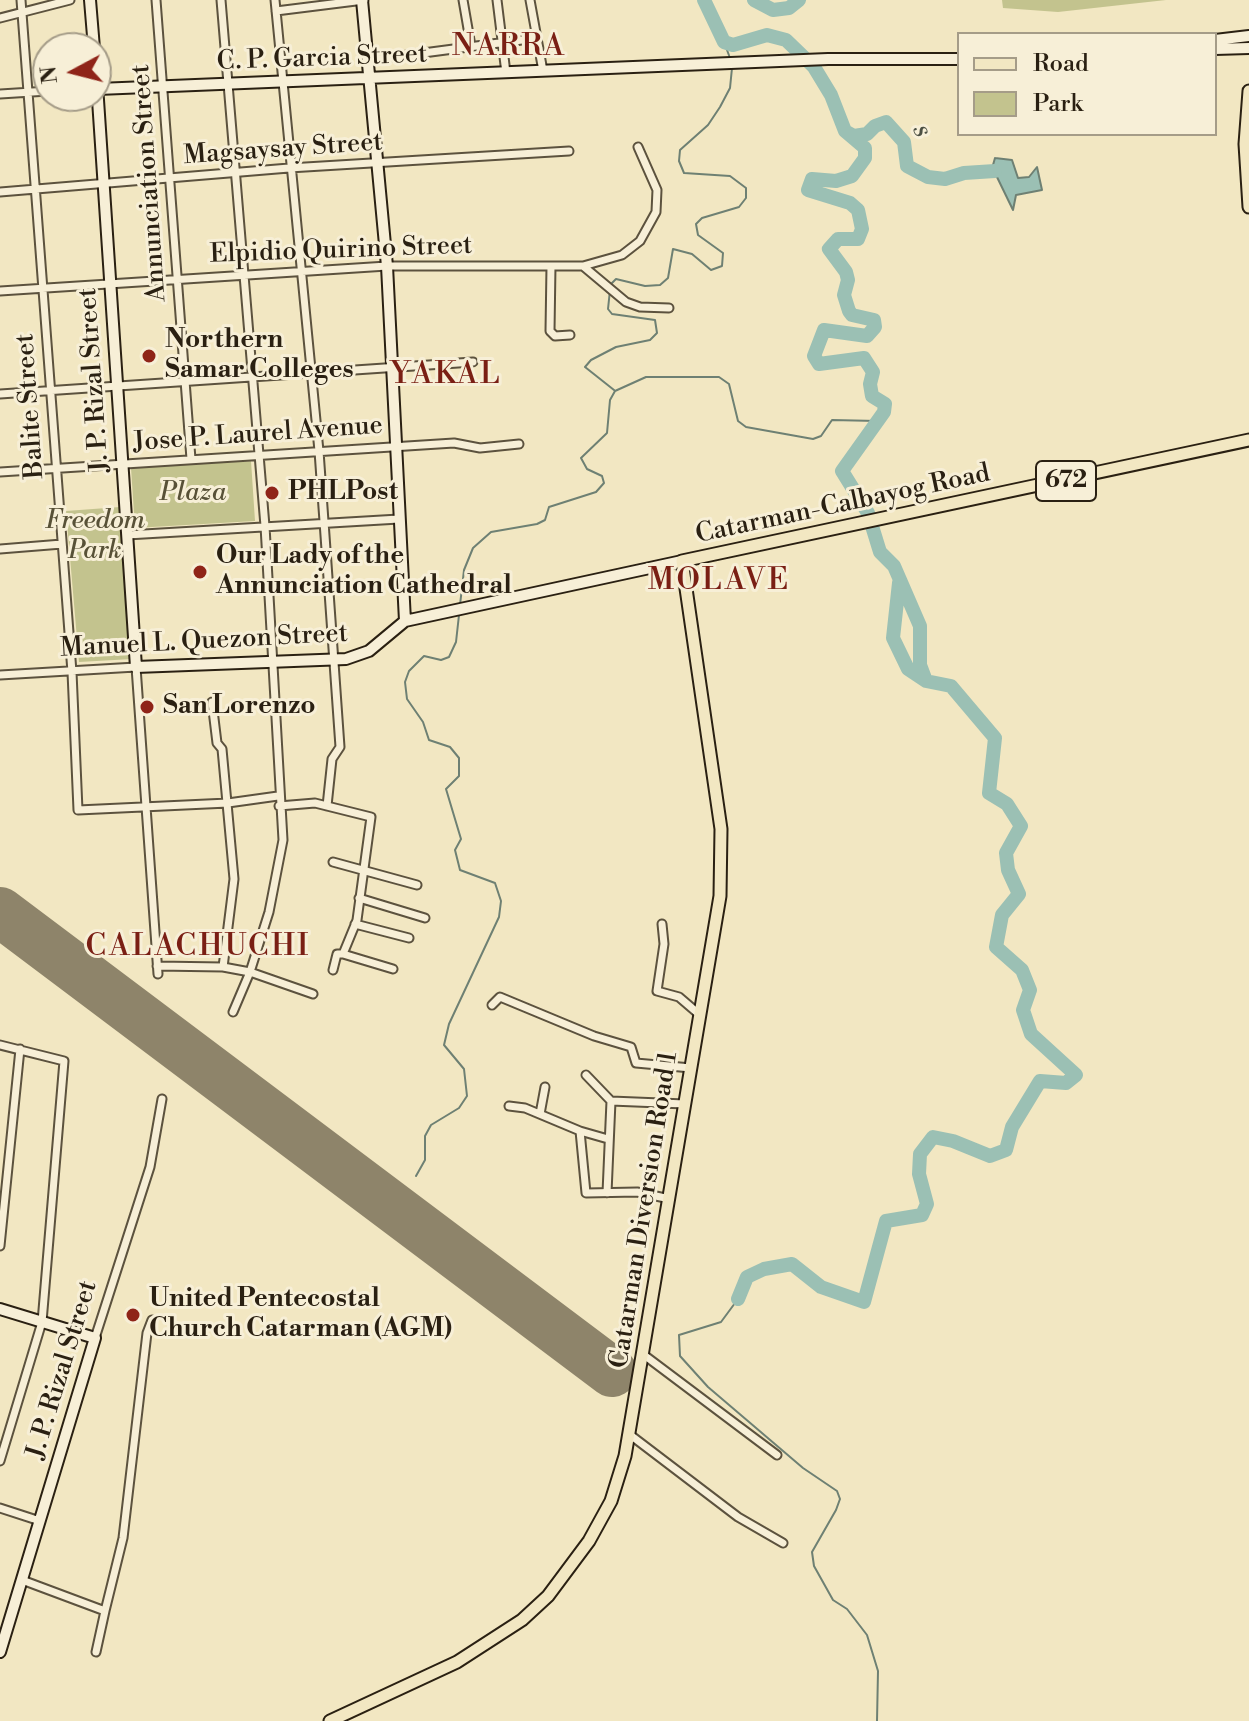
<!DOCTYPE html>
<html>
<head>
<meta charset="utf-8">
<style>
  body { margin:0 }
  #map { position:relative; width:1249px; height:1721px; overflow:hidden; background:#f2e7c2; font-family:"Libre Bodoni",serif }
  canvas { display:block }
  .legend { position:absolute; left:957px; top:32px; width:260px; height:104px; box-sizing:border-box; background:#f7efd7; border:2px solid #a59c88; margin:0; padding:10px 14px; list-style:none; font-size:24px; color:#2a2012 }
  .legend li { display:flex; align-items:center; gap:16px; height:40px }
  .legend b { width:40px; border:2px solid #a59c88 }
  .north { position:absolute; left:32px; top:32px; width:80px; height:80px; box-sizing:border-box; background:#f7efd7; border:2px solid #a59c88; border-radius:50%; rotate:263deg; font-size:22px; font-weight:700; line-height:32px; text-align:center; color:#2a2012 }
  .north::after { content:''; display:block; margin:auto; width:28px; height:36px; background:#8f2418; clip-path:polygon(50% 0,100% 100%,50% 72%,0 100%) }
</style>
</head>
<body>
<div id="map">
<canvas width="1249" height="1721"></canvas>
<ul class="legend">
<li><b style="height:10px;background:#f2e7c2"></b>Road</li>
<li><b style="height:22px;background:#c3c38e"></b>Park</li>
</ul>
<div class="north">N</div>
</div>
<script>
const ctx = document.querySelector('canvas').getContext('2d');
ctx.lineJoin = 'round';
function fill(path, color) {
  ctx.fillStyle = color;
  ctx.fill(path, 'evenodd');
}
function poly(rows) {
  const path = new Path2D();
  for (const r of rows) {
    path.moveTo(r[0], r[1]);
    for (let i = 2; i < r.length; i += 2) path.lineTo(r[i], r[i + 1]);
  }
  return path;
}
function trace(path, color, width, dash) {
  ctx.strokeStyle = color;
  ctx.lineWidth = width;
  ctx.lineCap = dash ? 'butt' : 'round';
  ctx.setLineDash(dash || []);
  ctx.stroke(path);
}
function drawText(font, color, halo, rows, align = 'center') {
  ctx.font = font + ' "Libre Bodoni",serif';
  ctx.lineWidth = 6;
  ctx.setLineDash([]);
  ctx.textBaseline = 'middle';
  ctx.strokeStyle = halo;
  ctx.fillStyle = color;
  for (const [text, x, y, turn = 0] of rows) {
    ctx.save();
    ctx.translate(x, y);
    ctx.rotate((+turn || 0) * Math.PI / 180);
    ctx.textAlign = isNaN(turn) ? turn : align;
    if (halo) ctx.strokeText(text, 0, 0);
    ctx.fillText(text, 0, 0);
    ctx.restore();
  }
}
fill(poly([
  [1002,0,1166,0,1058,12,1003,8],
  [251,461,255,521,135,528,131,468],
  [120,507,132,659,79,662,66,511]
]), '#c3c38e');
const water = poly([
  [995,158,1012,160,1018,178,1029,177,1037,167,1042,190,1016,195,1013,210,996,175,991,172,995,158]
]);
fill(water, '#9bc0b4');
trace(water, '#6e8073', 2);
trace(poly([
  [724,42,730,58],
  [611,284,616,279,645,286,660,285,668,278,673,249,692,254,711,270,722,266,723,253,698,235,696,224,702,218,739,207,746,198,746,188,730,176,684,173,679,161,680,150,708,125,720,107,730,88,732,68],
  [610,290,608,309,612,314,655,320,657,333,650,340,616,347,591,360,585,367,614,390],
  [316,376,330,375],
  [460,605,464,570,473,548,491,532,537,524,545,520,549,507,596,492,604,483,602,476,587,469,581,458,607,433,610,400,615,391,646,377,719,377,729,384,738,421,746,427,813,439,821,436,832,420,877,421],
  [416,1176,425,1160,425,1136,431,1125,459,1108,467,1096,464,1069,444,1045,449,1024,499,917,501,901,495,883,460,870,455,850,461,839,446,789,459,776,459,758,450,747,429,740,423,722,407,699,405,682,409,671,424,656,441,660,449,657,456,642,459,615],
  [738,1299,721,1322,679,1335,680,1356,708,1387,803,1468,837,1491,840,1499,836,1510,812,1552,814,1566,833,1600,847,1609,867,1635,878,1671,877,1721]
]), '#6e8073', 2);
trace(poly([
  [704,0,724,42,733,45,767,35,786,40,814,67,831,95,845,131,865,148,865,158,852,176,836,181,812,179,808,190,850,203,858,210,862,229,858,239,838,239,829,249,846,272,848,280,844,295,849,311,852,315,874,320,875,327,867,336,824,330,814,356,819,364,864,358,873,372,870,384,872,396,885,404,884,412,842,471,868,513,880,552,894,566,920,626,920,665,926,681],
  [754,0,773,10,789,8,799,0],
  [845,131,854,136,867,134,875,126,886,122,904,142,907,166,928,177,945,179,964,173,995,171],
  [738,1299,747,1277,764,1269,792,1264,821,1287,864,1302,886,1221,922,1215,927,1204,919,1174,920,1154,933,1137,953,1141,990,1156,1006,1150,1012,1127,1040,1081,1066,1083,1076,1075,1031,1034,1023,1010,1030,990,1022,970,996,947,1002,915,1019,894,1008,870,1006,853,1021,826,1007,804,989,793,995,738,951,686,926,681,908,669,893,638,899,583]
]), '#9bc0b4', 14);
trace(poly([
  [0,912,612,1372]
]), '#8e846a', 50);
const street = poly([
  [21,0,72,672,78,810,228,803,278,796],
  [156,0,191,459],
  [275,0,319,451,340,747,332,759,327,806],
  [463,0,471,46],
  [497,0,506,73],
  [530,0,543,71],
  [276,11,364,0],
  [0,18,70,0],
  [370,60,537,38],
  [0,94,48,91],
  [0,192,289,168,569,151],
  [551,266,550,331,555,336,570,335],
  [583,266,622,255,640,241,656,212,657,190,638,147],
  [0,291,387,266,583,266,626,302,640,307,669,308],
  [0,394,473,362],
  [0,472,454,443,480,448,519,444],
  [127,535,399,519],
  [0,549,62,544],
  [0,675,136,667,158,974],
  [212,702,217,743,222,749,234,879,223,967],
  [279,806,315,803,371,817,357,920,343,954,337,954,333,970],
  [333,862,417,885],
  [359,898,425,918],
  [355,924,409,938],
  [662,924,664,944,657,991,679,997,700,1015],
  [343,954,393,969],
  [157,966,223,967,250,972,269,912,283,840,265,526,221,0],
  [492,1005,500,997,594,1036,631,1047,636,1063,691,1068],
  [233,1012,250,972,313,994],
  [0,1045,64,1061,42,1322,0,1461],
  [586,1075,611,1101,607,1193],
  [611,1101,685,1104],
  [509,1106,525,1108,580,1131,586,1193,637,1192,670,1199],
  [540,1114,545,1087],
  [580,1131,608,1139],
  [0,1246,20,1049],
  [95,1338,150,1167,162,1099],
  [644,1355,777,1455],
  [629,1434,738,1517,783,1543],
  [0,1508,40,1521],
  [22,1580,105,1611,96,1652],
  [105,1611,123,1538,147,1333,152,1320]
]);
const secondary = poly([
  [90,0,94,48],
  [362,0,387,266,405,621],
  [1215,40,1249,36],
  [1215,49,1249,48],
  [96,70,136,667,346,659,369,651,405,621,682,561],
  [98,89,828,59,959,59],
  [0,1309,95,1338,0,1652]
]);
const primary = poly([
  [1249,91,1245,144,1249,207],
  [330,1721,457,1662,522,1620,548,1596,589,1541,611,1501,625,1456,720,896,721,829,682,561,1249,440]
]);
trace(street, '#5c523e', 11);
trace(secondary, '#2a2012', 14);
trace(primary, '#2a2012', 15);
trace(street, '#f7efd7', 7);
trace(secondary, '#f7efd7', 10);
trace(primary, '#f2e7c2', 11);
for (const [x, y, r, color] of [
  [149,356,8,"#8f2418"],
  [272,493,8,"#8f2418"],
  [200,572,8,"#8f2418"],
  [147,707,8,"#8f2418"],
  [133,1315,8,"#8f2418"]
]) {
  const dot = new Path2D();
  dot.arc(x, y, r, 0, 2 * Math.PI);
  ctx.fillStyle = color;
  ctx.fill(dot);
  trace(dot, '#f7efd7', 3);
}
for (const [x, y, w] of [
  [1066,481,60]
]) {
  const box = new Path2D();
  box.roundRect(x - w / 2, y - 20, w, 40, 6);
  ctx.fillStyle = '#f7efd7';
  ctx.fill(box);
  trace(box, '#2a2012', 2);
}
drawText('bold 24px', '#2a2012', null, [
  ["672",1066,481]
]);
drawText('26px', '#2a2012', '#f7efd7', [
  ["C. P. Garcia Street",322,59,-2],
  ["Magsaysay Street",283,150,-4],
  ["Annunciation Street",150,183,-94],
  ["Elpidio Quirino Street",341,251,-2],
  ["J. P. Rizal Street",95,380,-94],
  ["Balite Street",31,406,-94],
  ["Jose P. Laurel Avenue",258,435,-4],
  ["Catarman-Calbayog Road",843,505,-12],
  ["Manuel L. Quezon Street",204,642,-3],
  ["Catarman Diversion Road 1",645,1210,-81],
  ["J. P. Rizal Street",63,1370,-73]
]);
drawText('bold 26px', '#2a2012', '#f7efd7', [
  ["Northern",165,341],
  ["Samar Colleges",165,371],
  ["PHLPost",288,493],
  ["Our Lady of the",216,557],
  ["Annunciation Cathedral",216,587],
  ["San Lorenzo",163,707],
  ["United Pentecostal",149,1300],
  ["Church Catarman (AGM)",149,1330]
], 'left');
drawText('italic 26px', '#585137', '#f7efd7', [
  ["Plaza",193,494],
  ["Freedom",95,522],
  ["Park",95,552]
]);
drawText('italic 28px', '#4c5043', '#f7efd7', [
  ["s",921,131,64]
]);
ctx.letterSpacing = '2px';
drawText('30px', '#7a1f14', '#f7efd7', [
  ["NARRA",509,48],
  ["YAKAL",446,376],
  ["MOLAVE",719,582],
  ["CALACHUCHI",198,948]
]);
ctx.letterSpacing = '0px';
</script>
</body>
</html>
